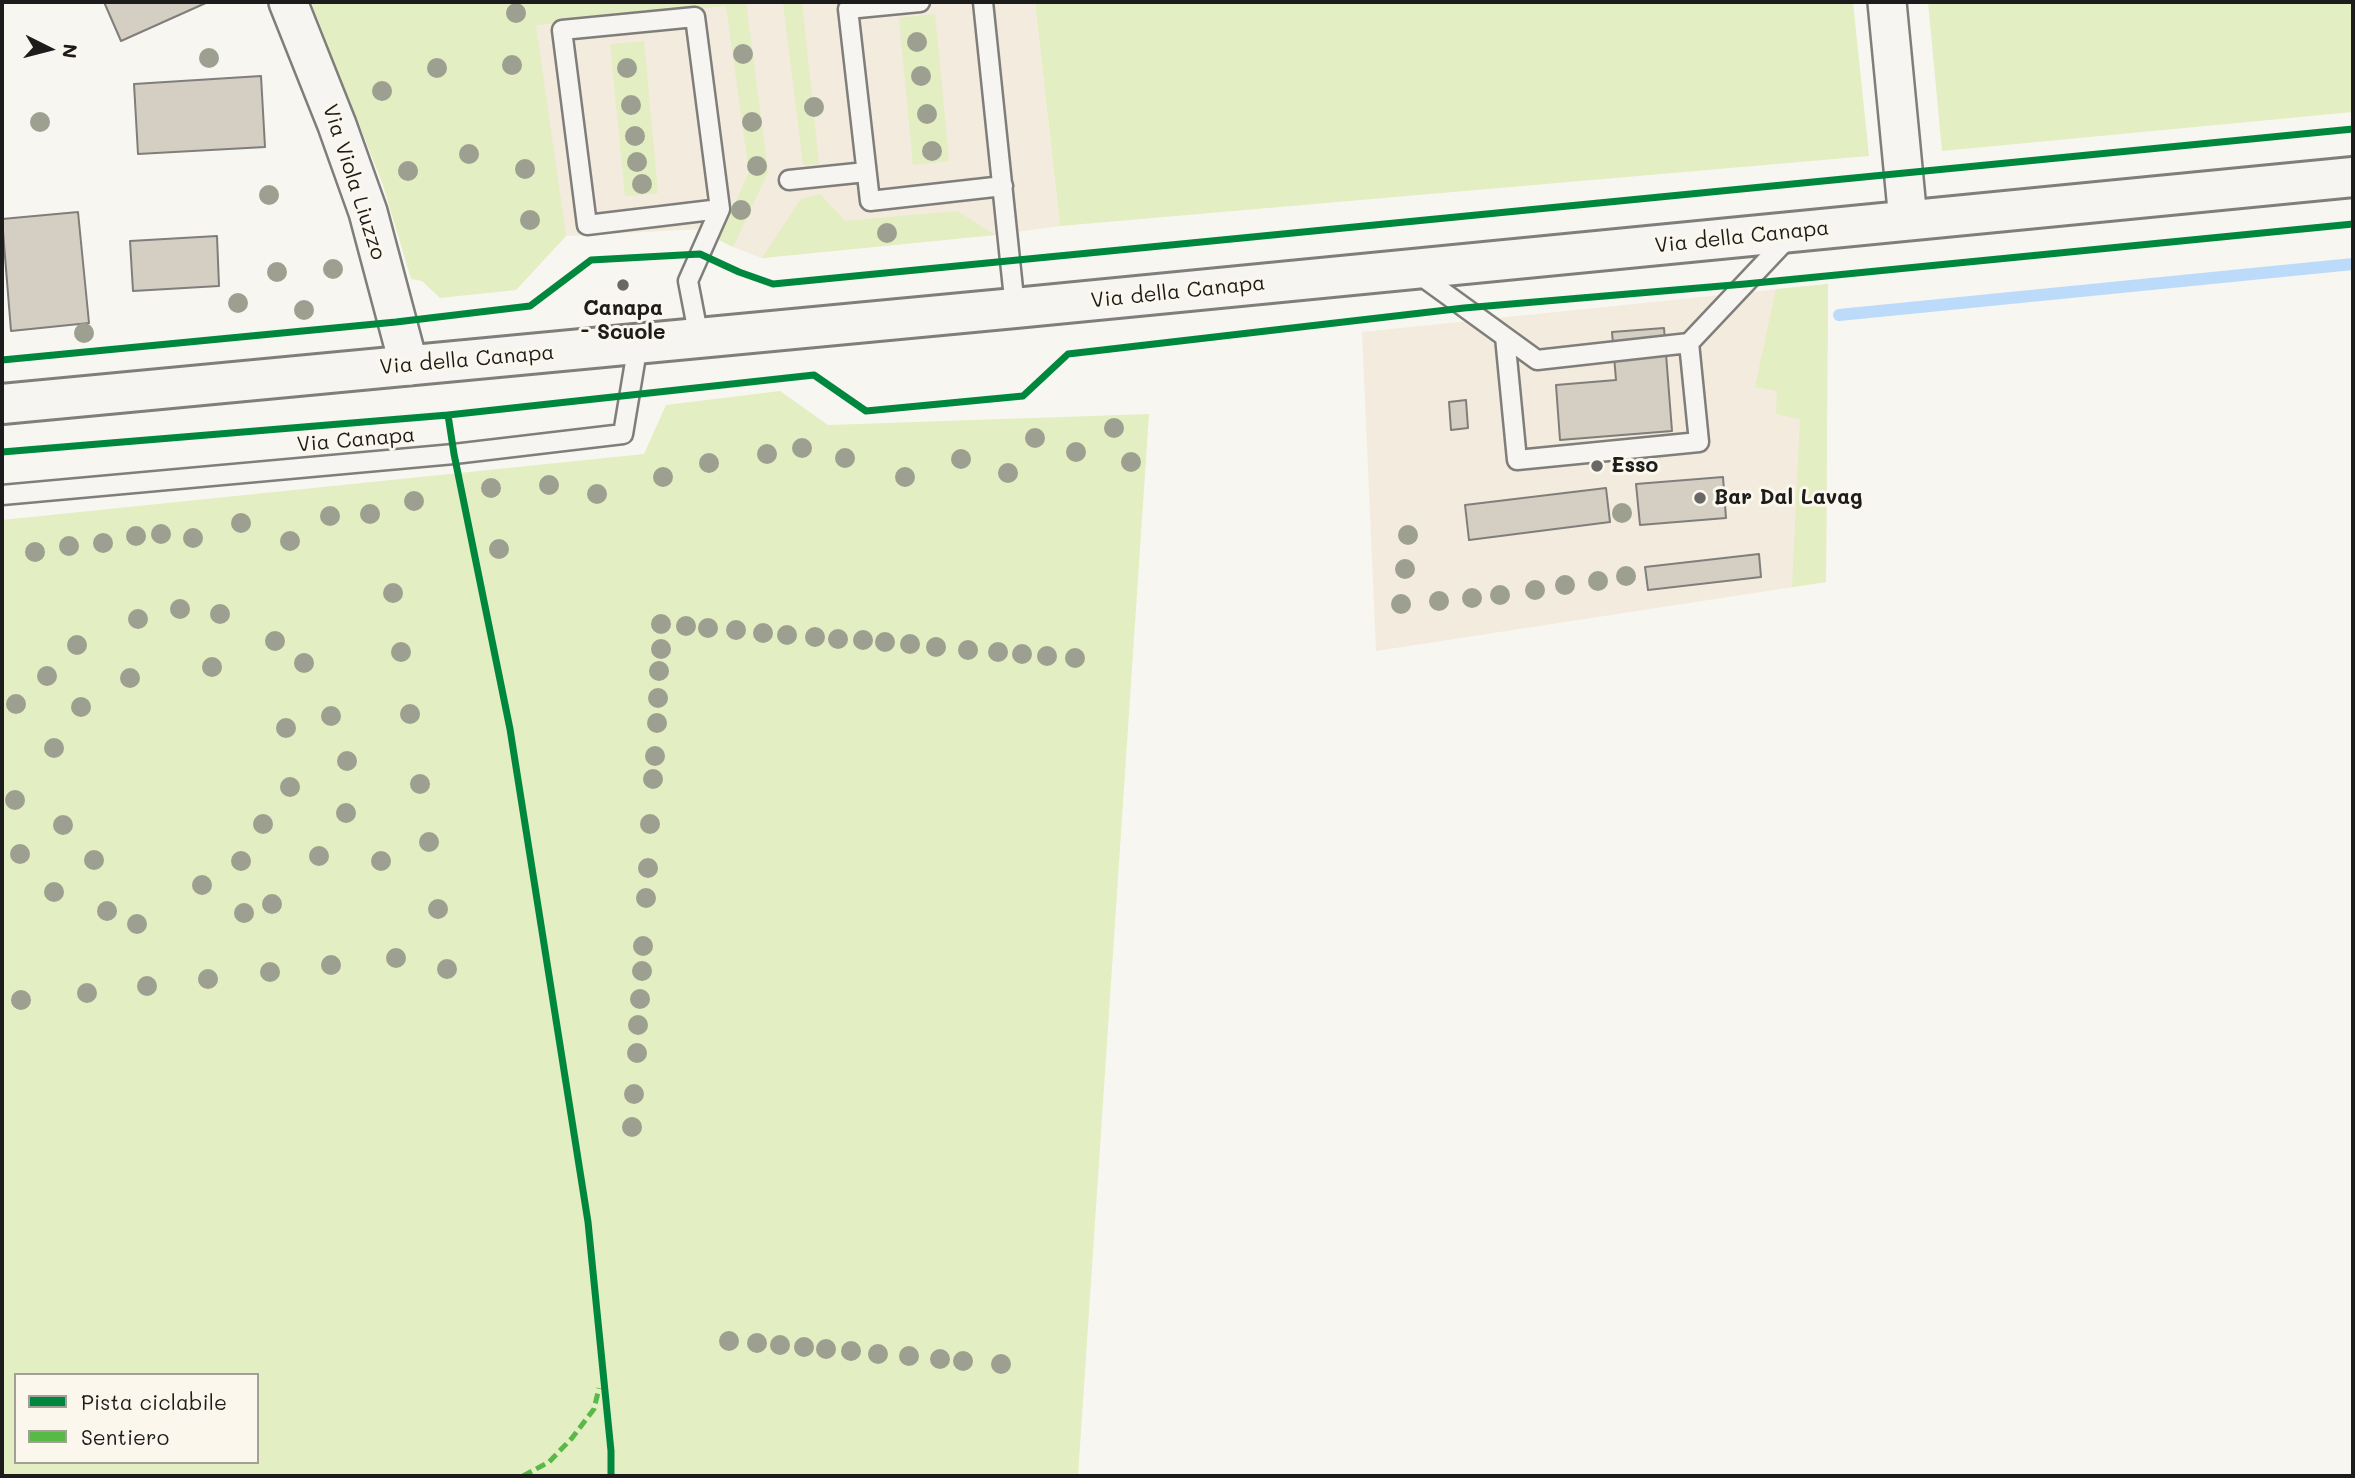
<!DOCTYPE html>
<html>
<head>
<meta charset="utf-8">
<style>
  body { margin:0 }
  #map { position:relative; width:2355px; height:1478px; overflow:hidden; background:#f8f6f0; font-family:Mali,sans-serif }
  canvas { display:block }
  .frame { position:absolute; inset:0; border:4px solid #1c1c1c; pointer-events:none }
  .legend { position:absolute; left:14px; top:1373px; width:245px; height:91px; box-sizing:border-box; background:#fbf7ec; border:2px solid #a29f99; margin:0; padding:9px 12px; list-style:none; font-size:21px; color:#1c1c1c }
  .legend li { display:flex; align-items:center; gap:14px; height:35px }
  .legend b { width:35px; border:2px solid #a29f99 }
  .north { position:absolute; left:14px; top:14px; width:70px; height:70px; -webkit-text-stroke:5px #fbf7ec; paint-order:stroke; rotate:96deg; font-size:19px; font-weight:700; line-height:28px; text-align:center; color:#1c1c1c }
  .north::after { content:''; display:block; margin:auto; width:24px; height:32px; background:#1c1c1c; clip-path:polygon(50% 0,100% 100%,50% 72%,0 100%) }
</style>
</head>
<body>
<div id="map">
<canvas width="2355" height="1478"></canvas>
<div class="frame"></div>
<ul class="legend">
<li><b style="height:9px;background:#00873e"></b>Pista ciclabile</li>
<li><b style="height:9px;background:#58b947"></b>Sentiero</li>
</ul>
<div class="north">N</div>
</div>
<script>
const ctx = document.querySelector('canvas').getContext('2d');
ctx.lineJoin = 'round';
function fill(path, color) {
  ctx.fillStyle = color;
  ctx.fill(path, 'evenodd');
}
function poly(rows) {
  const path = new Path2D();
  for (const r of rows) {
    path.moveTo(r[0], r[1]);
    for (let i = 2; i < r.length; i += 2) path.lineTo(r[i], r[i + 1]);
  }
  return path;
}
function trace(path, color, width, dash) {
  ctx.strokeStyle = color;
  ctx.lineWidth = width;
  ctx.lineCap = dash ? 'butt' : 'round';
  ctx.setLineDash(dash || []);
  ctx.stroke(path);
}
function drawText(font, color, halo, rows, align = 'center') {
  ctx.font = font + ' Mali,sans-serif';
  ctx.lineWidth = 6;
  ctx.setLineDash([]);
  ctx.textBaseline = 'middle';
  ctx.strokeStyle = halo;
  ctx.fillStyle = color;
  for (const [text, x, y, turn = 0] of rows) {
    ctx.save();
    ctx.translate(x, y);
    ctx.rotate((+turn || 0) * Math.PI / 180);
    ctx.textAlign = isNaN(turn) ? turn : align;
    if (halo) ctx.strokeText(text, 0, 0);
    ctx.fillText(text, 0, 0);
    ctx.restore();
  }
}
fill(poly([
  [492,2,1035,2,1060,226,995,235,762,258,733,247,703,229,566,236,516,290],
  [1828,284,1826,582,1376,651,1362,332]
]), '#f3ebdd');
fill(poly([
  [311,2,746,2,768,172,733,247,719,240,749,172,726,6,536,25,566,236,516,290,440,298,422,281,411,279,383,185],
  [783,2,802,2,819,164,803,165],
  [1035,2,1853,2,1869,156,1060,226],
  [1928,2,2353,2,2353,112,1942,151],
  [935,14,949,161,913,165,899,18],
  [644,41,658,193,625,196,610,44],
  [820,194,845,221,957,211,995,235,762,258,801,199],
  [1828,284,1826,582,1792,587,1800,419,1776,414,1777,391,1755,387,1776,289],
  [780,391,828,425,1149,414,1078,1476,2,1476,2,520,644,454,666,405],
  [16,1375,257,1375,257,1462,16,1462]
]), '#e3eec2');
trace(poly([
  [1839,315,2353,264]
]), '#bcdbfa', 12);
const building = poly([
  [104,2,208,2,121,41,104,2],
  [261,76,265,147,138,154,134,84,261,76],
  [78,212,89,323,11,331,2,219,78,212],
  [217,236,219,286,133,291,130,241,217,236],
  [1664,328,1672,431,1560,440,1556,385,1616,380,1612,332,1664,328],
  [1466,400,1468,428,1451,430,1449,402,1466,400],
  [1723,477,1726,518,1640,525,1636,484,1723,477],
  [1606,488,1610,522,1469,540,1465,505,1606,488],
  [1759,554,1761,577,1648,590,1645,567,1759,554]
]);
fill(building, '#d5cec3');
trace(building, '#7f7e7b', 2);
const lane = poly([
  [920,2,848,9,870,201,1003,186],
  [983,2,1015,308],
  [789,180,866,172],
  [1417,273,1537,360,1689,343,1790,236],
  [1505,337,1517,460,1699,442,1689,343],
  [699,338,688,281,720,209,695,17,562,30,587,225,720,209],
  [2,495,454,454,623,434,638,344]
]);
const street = poly([
  [288,2,337,125,368,212,409,366],
  [1887,2,1908,220]
]);
const secondary = poly([
  [2,404,1015,308,2353,177]
]);
trace(lane, '#7f7e7b', 23);
trace(street, '#7f7e7b', 42);
trace(secondary, '#7f7e7b', 44);
trace(poly([
  [460,482,510,729,588,1222,611,1451,611,1476]
]), '#b7b6b4', 4.5, [2, 5]);
trace(lane, '#f6f5f1', 18);
trace(street, '#f6f5f1', 37);
trace(secondary, '#f6f5f1', 38);
trace(poly([
  [523,1476,549,1462,572,1438,594,1409,599,1388]
]), '#58b947', 5, [10, 5]);
trace(poly([
  [2,360,396,322,530,306,591,260,700,254,739,272,773,284,2353,129],
  [448,415,454,454,510,729,588,1222,611,1451,611,1476],
  [2,452,448,415,814,375,866,411,1023,396,1068,354,1464,308,1745,284,2353,224]
]), '#00873e', 7);
ctx.fillStyle = '#9da090';
for (const [x, y] of [
  [516,13],
  [917,42],
  [743,54],
  [209,58],
  [512,65],
  [437,68],
  [627,68],
  [921,76],
  [382,91],
  [631,105],
  [814,107],
  [927,114],
  [40,122],
  [752,122],
  [635,136],
  [932,151],
  [469,154],
  [637,162],
  [757,166],
  [525,169],
  [408,171],
  [642,184],
  [269,195],
  [741,210],
  [530,220],
  [887,233],
  [333,269],
  [277,272],
  [238,303],
  [304,310],
  [84,333],
  [1114,428],
  [1035,438],
  [802,448],
  [1076,452],
  [767,454],
  [845,458],
  [961,459],
  [1131,462],
  [709,463],
  [1008,473],
  [663,477],
  [905,477],
  [549,485],
  [491,488],
  [597,494],
  [414,501],
  [1622,513],
  [370,514],
  [330,516],
  [241,523],
  [161,534],
  [1408,535],
  [136,536],
  [193,538],
  [290,541],
  [103,543],
  [69,546],
  [499,549],
  [35,552],
  [1405,569],
  [1626,576],
  [1598,581],
  [1565,585],
  [1535,590],
  [393,593],
  [1500,595],
  [1472,598],
  [1439,601],
  [1401,604],
  [180,609],
  [220,614],
  [138,619],
  [661,624],
  [686,626],
  [708,628],
  [736,630],
  [763,633],
  [787,635],
  [815,637],
  [838,639],
  [863,640],
  [275,641],
  [885,642],
  [910,644],
  [77,645],
  [936,647],
  [661,649],
  [968,650],
  [401,652],
  [998,652],
  [1022,654],
  [1047,656],
  [1075,658],
  [304,663],
  [212,667],
  [659,671],
  [47,676],
  [130,678],
  [658,698],
  [16,704],
  [81,707],
  [410,714],
  [331,716],
  [657,723],
  [286,728],
  [54,748],
  [655,756],
  [347,761],
  [653,779],
  [420,784],
  [290,787],
  [15,800],
  [346,813],
  [263,824],
  [650,824],
  [63,825],
  [429,842],
  [20,854],
  [319,856],
  [94,860],
  [241,861],
  [381,861],
  [648,868],
  [202,885],
  [54,892],
  [646,898],
  [272,904],
  [438,909],
  [107,911],
  [244,913],
  [137,924],
  [643,946],
  [396,958],
  [331,965],
  [447,969],
  [642,971],
  [270,972],
  [208,979],
  [147,986],
  [87,993],
  [640,999],
  [21,1000],
  [638,1025],
  [637,1053],
  [634,1094],
  [632,1127],
  [729,1341],
  [757,1343],
  [780,1345],
  [804,1347],
  [826,1349],
  [851,1351],
  [878,1354],
  [909,1356],
  [940,1359],
  [963,1361],
  [1001,1364]
]) {
  ctx.beginPath();
  ctx.arc(x, y, 10, 0, 2 * Math.PI);
  ctx.fill();
}
for (const [x, y, r, color] of [
  [623,285,7,"#696866"],
  [1597,466,7,"#696866"],
  [1700,498,7,"#696866"]
]) {
  const dot = new Path2D();
  dot.arc(x, y, r, 0, 2 * Math.PI);
  ctx.fillStyle = color;
  ctx.fill(dot);
  trace(dot, '#fbf7ec', 2.5);
}
drawText('21px', '#1c1c1c', '#fbf7ec', [
  ["Via Viola Liuzzo",354,182,72],
  ["Via della Canapa",1742,237,-6],
  ["Via della Canapa",1178,292,-6],
  ["Via della Canapa",467,360,-5],
  ["Via Canapa",356,440,-5]
]);
drawText('bold 21px', '#1c1c1c', '#fbf7ec', [
  ["Canapa",623,309,"center"],
  ["- Scuole",623,333,"center"],
  ["Esso",1611,466],
  ["Bar Dal Lavag",1714,498]
], 'left');
</script>
</body>
</html>
